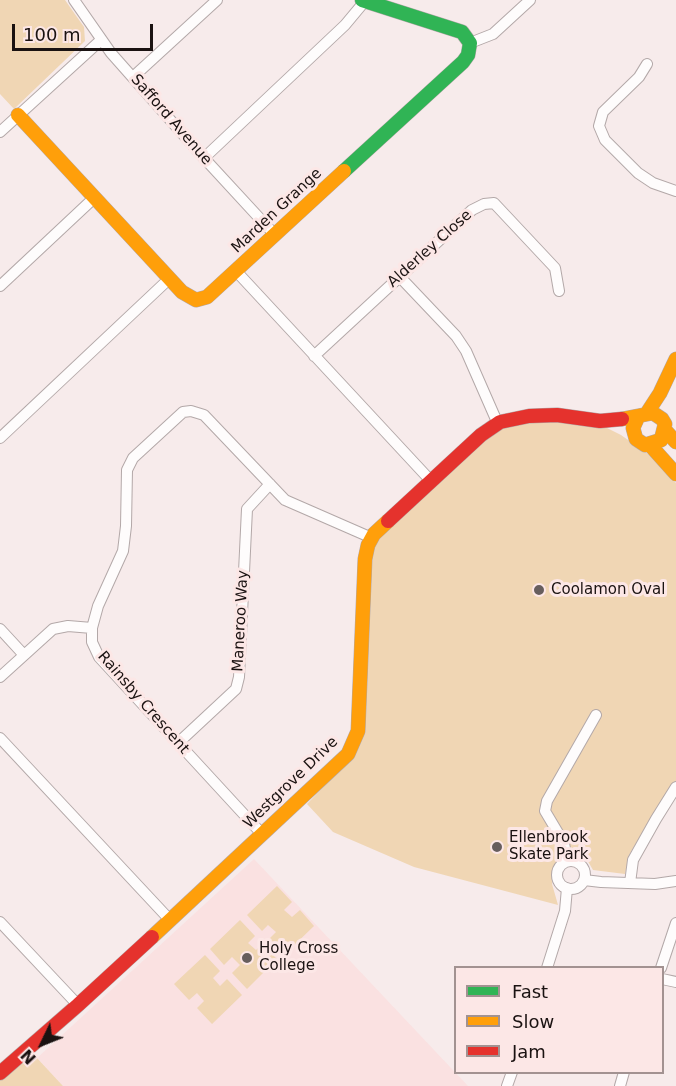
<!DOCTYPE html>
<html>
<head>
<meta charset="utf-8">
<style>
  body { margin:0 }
  #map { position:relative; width:676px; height:1086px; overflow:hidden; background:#f7ebeb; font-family:"DejaVu Sans",sans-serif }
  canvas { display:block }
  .legend { position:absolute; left:454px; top:966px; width:210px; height:108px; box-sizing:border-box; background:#fce7e6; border:2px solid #a29291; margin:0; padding:8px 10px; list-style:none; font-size:18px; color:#1a1211 }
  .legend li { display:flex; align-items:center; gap:12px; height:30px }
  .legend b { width:30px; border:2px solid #a29291 }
  .north { position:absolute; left:12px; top:1014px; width:60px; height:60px; -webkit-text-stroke:4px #fce7e6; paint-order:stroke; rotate:227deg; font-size:16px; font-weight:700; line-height:24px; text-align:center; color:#1a1211 }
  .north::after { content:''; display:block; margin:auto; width:21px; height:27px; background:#1a1211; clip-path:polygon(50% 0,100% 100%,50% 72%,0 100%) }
  .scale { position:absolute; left:12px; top:24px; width:141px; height:27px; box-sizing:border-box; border:3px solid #1a1211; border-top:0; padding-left:8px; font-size:18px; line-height:21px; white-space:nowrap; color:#1a1211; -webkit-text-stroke:4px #fce7e6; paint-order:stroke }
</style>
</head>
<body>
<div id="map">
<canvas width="676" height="1086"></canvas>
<ul class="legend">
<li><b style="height:8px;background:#30b455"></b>Fast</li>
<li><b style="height:8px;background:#ff9f0a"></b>Slow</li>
<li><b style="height:8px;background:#e5322d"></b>Jam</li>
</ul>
<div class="north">N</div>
<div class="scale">100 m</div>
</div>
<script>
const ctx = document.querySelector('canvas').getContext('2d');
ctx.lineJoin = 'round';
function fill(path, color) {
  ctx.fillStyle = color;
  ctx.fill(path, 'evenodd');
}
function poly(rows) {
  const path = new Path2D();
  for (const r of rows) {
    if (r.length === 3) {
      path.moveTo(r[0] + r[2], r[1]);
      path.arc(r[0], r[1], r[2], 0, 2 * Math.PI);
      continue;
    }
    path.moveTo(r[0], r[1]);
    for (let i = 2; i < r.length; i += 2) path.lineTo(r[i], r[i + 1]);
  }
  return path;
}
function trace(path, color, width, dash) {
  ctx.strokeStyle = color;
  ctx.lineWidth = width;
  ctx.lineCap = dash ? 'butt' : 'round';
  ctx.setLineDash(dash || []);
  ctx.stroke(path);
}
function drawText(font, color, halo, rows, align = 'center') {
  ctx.font = font + ' "DejaVu Sans",sans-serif';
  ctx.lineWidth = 6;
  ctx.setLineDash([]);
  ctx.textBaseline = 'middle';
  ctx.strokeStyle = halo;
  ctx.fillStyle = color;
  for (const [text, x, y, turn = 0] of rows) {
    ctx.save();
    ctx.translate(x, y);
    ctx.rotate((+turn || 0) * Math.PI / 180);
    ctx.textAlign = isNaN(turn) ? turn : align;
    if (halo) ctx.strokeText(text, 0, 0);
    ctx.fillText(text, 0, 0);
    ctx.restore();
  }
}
fill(poly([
  [254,859,468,1086,63,1086,37,1058]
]), '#fae1e1');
fill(poly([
  [0,0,65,0,84,27,85,41,14,109,0,94],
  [537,421,601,425,621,435,651,456,676,483,676,781,654,813,629,855,625,874,593,870,586,858,575,851,561,856,554,865,552,884,558,905,414,867,333,832,307,804,351,758,368,564,377,536,481,441,500,428],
  [277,886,292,902,284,910,292,917,300,910,314,926,284,955,269,939,276,932,268,925,262,931,247,915],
  [240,920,255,936,248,943,256,950,262,944,277,959,247,989,232,973,240,965,232,957,224,965,210,949],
  [205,955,220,971,213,978,220,986,227,979,242,995,212,1024,197,1008,204,1001,197,993,189,1000,174,984],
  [23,1058,30,1065,37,1058,63,1086,0,1086,0,1080]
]), '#f0d6b4');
const street = poly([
  [74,0,111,53,204,158,275,235],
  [470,43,493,34,530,0],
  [647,64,639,77,603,112,599,126,605,140,638,173,653,183,676,191],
  [133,77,217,0],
  [0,132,101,40],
  [204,158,345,25,365,1],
  [236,271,431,481],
  [399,276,456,336,466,351,498,424],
  [0,286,94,198],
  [314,356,472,210,484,204,494,203,555,268,559,291],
  [0,438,170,278],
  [0,629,24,655],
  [0,677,53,629,68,626,92,628],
  [0,738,170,920],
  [178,743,236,689,239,677,247,509,270,484],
  [262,834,99,657,92,642,92,628,98,606,123,551,126,526,127,470,133,458,183,412,191,411,204,415,285,500,372,538],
  [567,861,564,843,545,811,547,801,596,715],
  [571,875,14],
  [584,880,601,882,655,884,676,881],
  [630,883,633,860,656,819,676,787],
  [0,922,78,1005],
  [547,968,565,911,567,888],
  [661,968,676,923],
  [662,979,676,982],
  [507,1086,512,1072],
  [620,1086,624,1072]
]);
const fast = poly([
  [344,171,463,62,468,55,470,43,462,32,362,0]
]);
const slow = poly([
  [18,115,182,292,196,300,207,297,344,171],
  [647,413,660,393,676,359],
  [622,419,653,413,662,419,665,424,661,440,645,445,636,439,633,428,638,417],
  [665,430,676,442],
  [650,445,676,474],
  [152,937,348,754,358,731,365,559,368,545,374,534,388,521]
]);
const jam = poly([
  [388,521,481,435,500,422,529,416,557,415,600,421,622,419],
  [0,1073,78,1005,152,937]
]);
trace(street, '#b3a8a8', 12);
trace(fast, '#b3a8a8', 15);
trace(slow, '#b3a8a8', 15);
trace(jam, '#b3a8a8', 15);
trace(street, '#fefcfc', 10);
trace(fast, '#30b455', 14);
trace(slow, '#ff9f0a', 14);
trace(jam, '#e5322d', 14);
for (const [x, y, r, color] of [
  [539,590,6,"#675e5d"],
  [497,847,6,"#675e5d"],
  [247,958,6,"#675e5d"]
]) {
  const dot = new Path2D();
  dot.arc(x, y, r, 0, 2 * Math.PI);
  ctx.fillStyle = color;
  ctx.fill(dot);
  trace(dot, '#fce7e6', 2);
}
drawText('15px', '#1a1211', '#fce7e6', [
  ["Safford Avenue",171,120,49],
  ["Marden Grange",277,211,-43],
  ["Alderley Close",430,249,-42],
  ["Maneroo Way",241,621,-87],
  ["Rainsby Crescent",143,703,49],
  ["Westgrove Drive",291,783,-44]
]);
drawText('15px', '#1a1211', '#fce7e6', [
  ["Coolamon Oval",551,590],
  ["Ellenbrook",509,838],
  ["Skate Park",509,855],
  ["Holy Cross",259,949],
  ["College",259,966]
], 'left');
</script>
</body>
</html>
